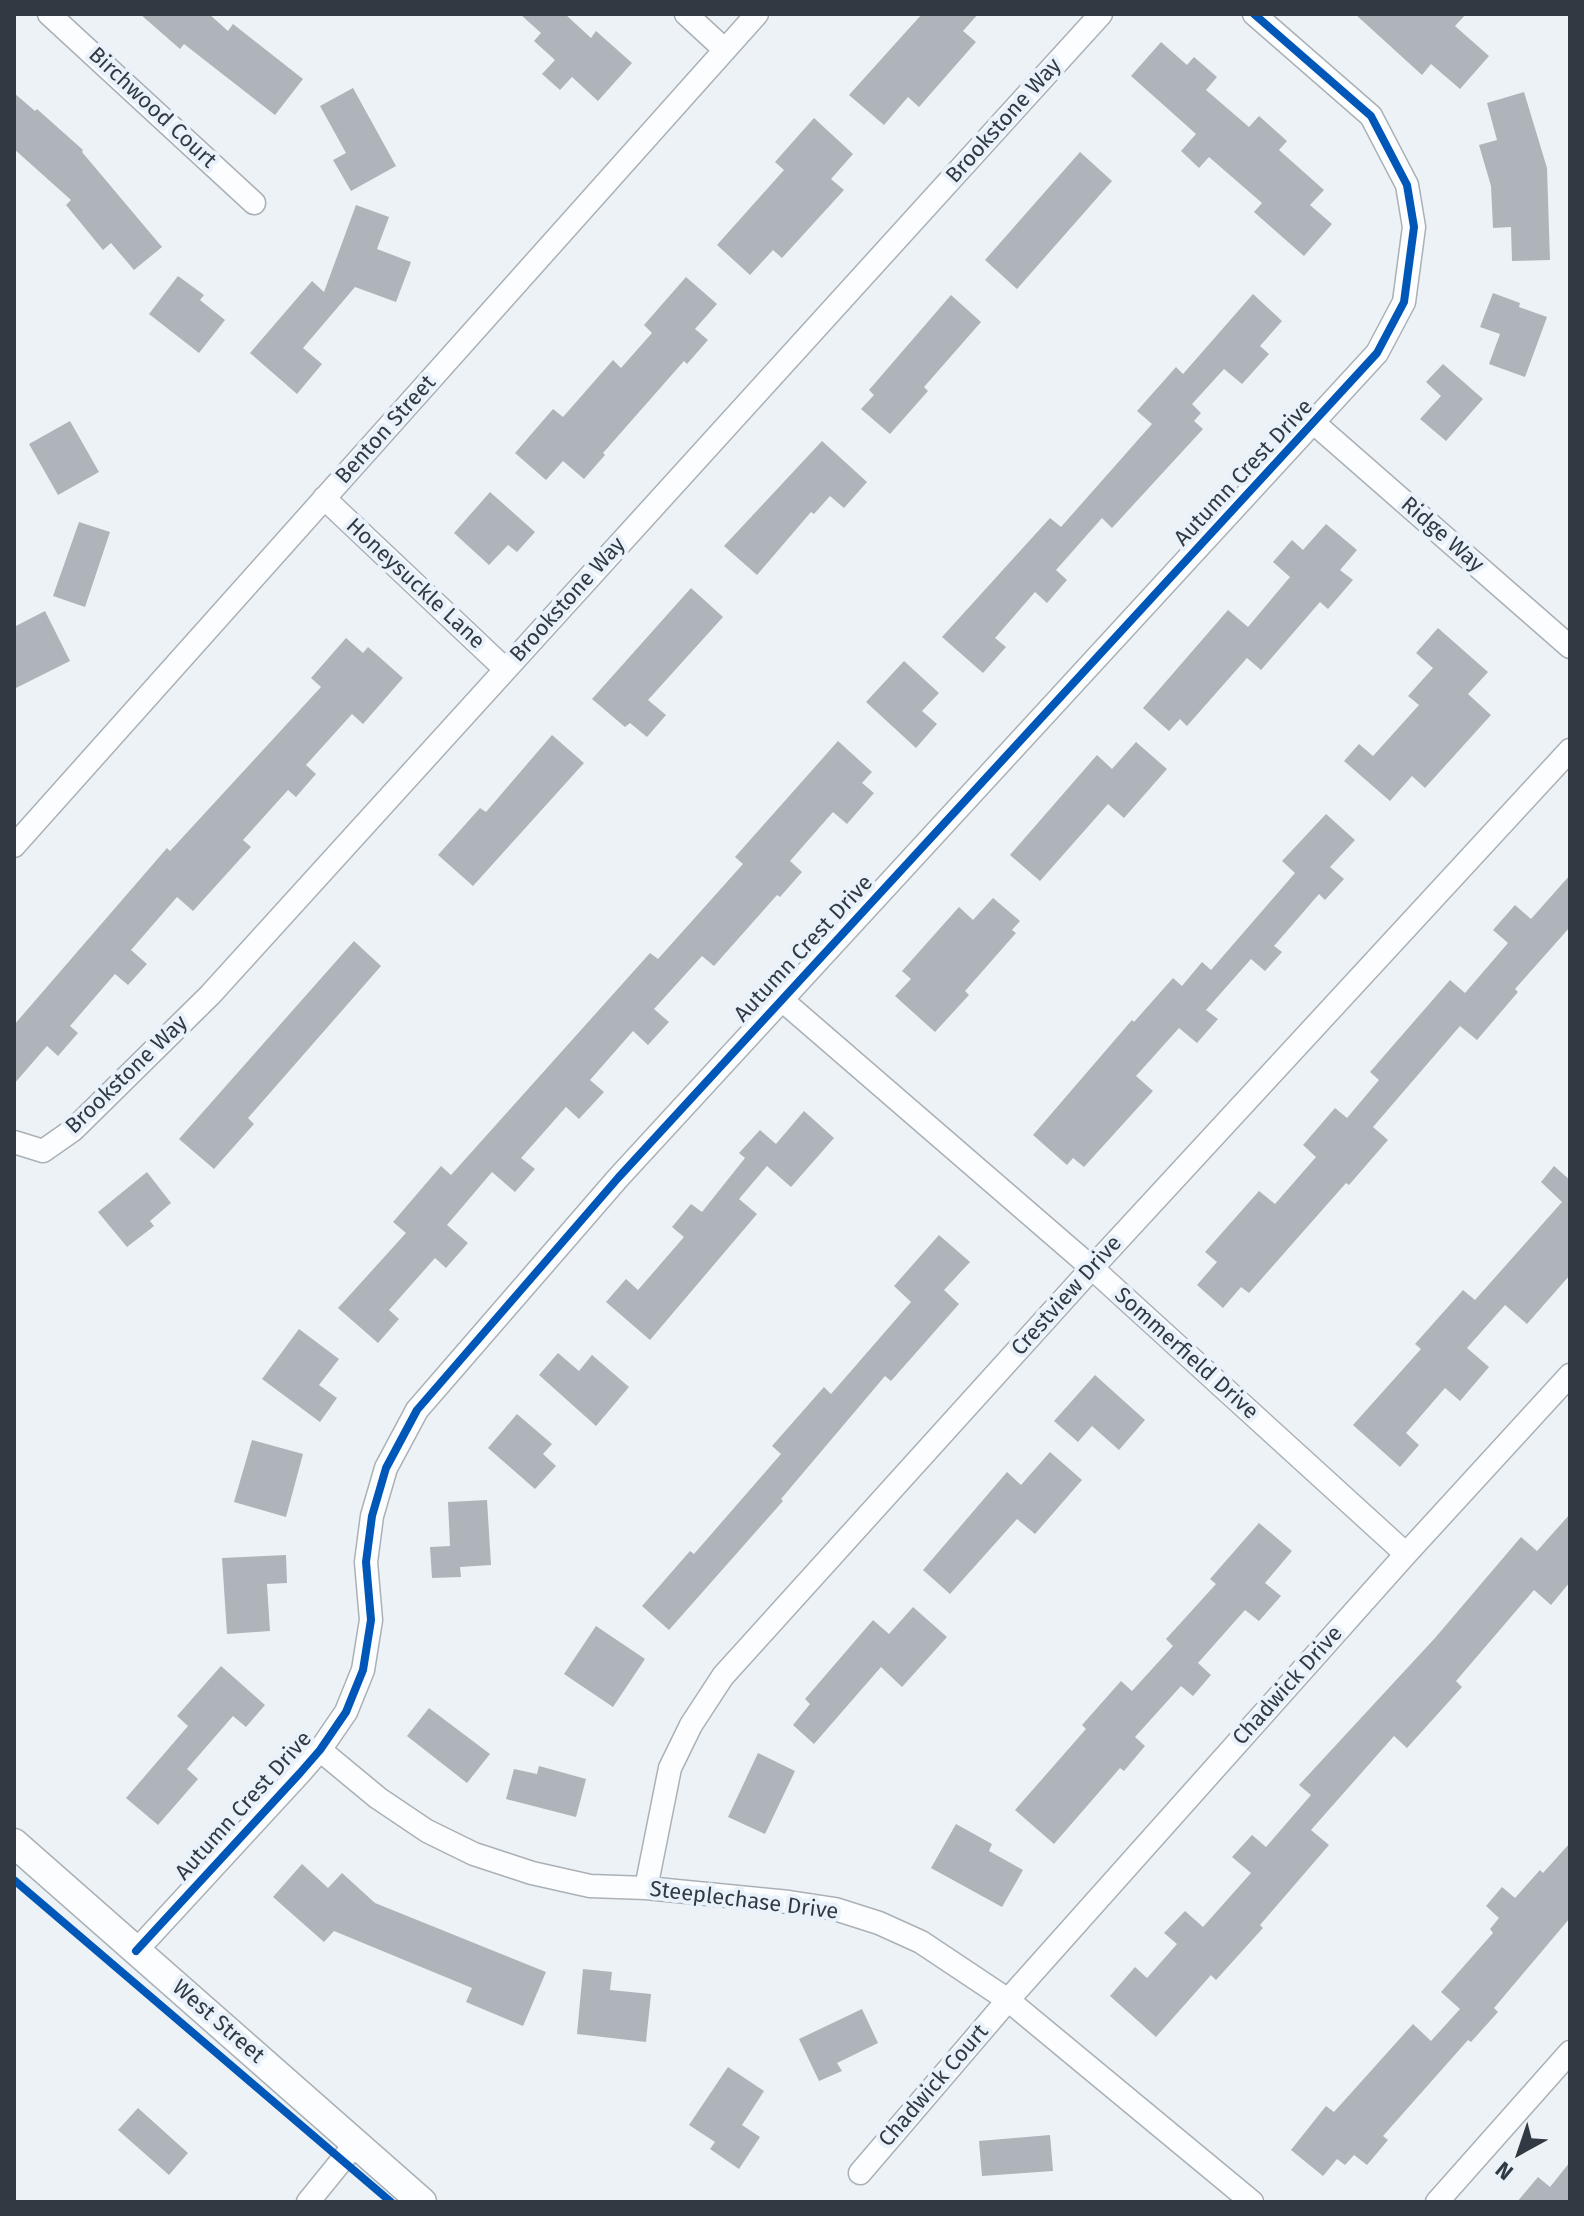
<!DOCTYPE html>
<html>
<head>
<meta charset="utf-8">
<style>
  body { margin:0 }
  #map { position:relative; width:1584px; height:2216px; overflow:hidden; background:#edf2f7; font-family:"Fira Sans",sans-serif }
  canvas { display:block }
  .frame { position:absolute; inset:0; border:16px solid #313a42; pointer-events:none }
  .north { position:absolute; left:1480px; top:2112px; width:80px; height:80px; -webkit-text-stroke:6px #e9f2fb; paint-order:stroke; rotate:220deg; font-size:22px; font-weight:700; line-height:32px; text-align:center; color:#313a42 }
  .north::after { content:''; display:block; margin:auto; width:28px; height:36px; background:#313a42; clip-path:polygon(50% 0,100% 100%,50% 72%,0 100%) }
</style>
</head>
<body>
<div id="map">
<canvas width="1584" height="2216"></canvas>
<div class="frame"></div>
<div class="north">N</div>
</div>
<script>
const ctx = document.querySelector('canvas').getContext('2d');
ctx.lineJoin = 'round';
function fill(path, color) {
  ctx.fillStyle = color;
  ctx.fill(path, 'evenodd');
}
function poly(rows) {
  const path = new Path2D();
  for (const r of rows) {
    path.moveTo(r[0], r[1]);
    for (let i = 2; i < r.length; i += 2) path.lineTo(r[i], r[i + 1]);
  }
  return path;
}
function trace(path, color, width, dash) {
  ctx.strokeStyle = color;
  ctx.lineWidth = width;
  ctx.lineCap = dash ? 'butt' : 'round';
  ctx.setLineDash(dash || []);
  ctx.stroke(path);
}
function drawText(font, color, halo, rows, align = 'center') {
  ctx.font = font + ' "Fira Sans",sans-serif';
  ctx.lineWidth = 8;
  ctx.setLineDash([]);
  ctx.textBaseline = 'middle';
  ctx.strokeStyle = halo;
  ctx.fillStyle = color;
  for (const [text, x, y, turn = 0] of rows) {
    ctx.save();
    ctx.translate(x, y);
    ctx.rotate((+turn || 0) * Math.PI / 180);
    ctx.textAlign = isNaN(turn) ? turn : align;
    if (halo) ctx.strokeText(text, 0, 0);
    ctx.fillText(text, 0, 0);
    ctx.restore();
  }
}
fill(poly([
  [140,14,209,14,228,31,233,24,303,79,275,115,184,44,180,49],
  [520,14,565,14,591,38,596,31,632,63,598,101,572,77,560,90,542,74,555,60,534,41,541,33],
  [922,14,978,14,963,31,976,42,919,107,908,97,884,125,849,95],
  [1355,14,1466,14,1455,26,1489,56,1460,89,1431,64,1422,75],
  [1161,42,1187,65,1194,57,1217,77,1206,90,1249,127,1259,116,1287,141,1279,150,1324,190,1310,205,1332,224,1304,256,1254,212,1262,203,1209,157,1199,168,1181,151,1196,134,1131,76],
  [353,88,396,166,351,191,333,160,346,153,320,106],
  [1524,92,1547,168,1550,260,1512,261,1511,227,1493,228,1491,186,1479,145,1497,140,1487,103],
  [14,93,35,111,37,109,83,150,82,152,162,247,134,270,111,243,103,250,66,205,71,200,14,149],
  [814,118,853,154,831,179,844,190,782,258,773,250,750,275,717,245,784,170,775,162],
  [1080,152,1112,181,1017,289,985,260],
  [356,205,389,217,377,249,411,262,396,302,355,287,303,348,322,364,297,394,250,353,312,281,324,292],
  [178,276,204,295,200,300,225,320,199,353,149,314],
  [686,277,717,304,695,329,708,340,687,364,684,361,603,453,605,455,584,479,563,461,546,480,515,453,553,409,563,417,613,360,621,368,652,333,644,325],
  [1493,293,1520,303,1519,307,1547,317,1525,377,1489,364,1500,334,1480,327],
  [1253,294,1282,321,1260,346,1269,354,1242,384,1224,369,1192,404,1201,413,1194,421,1203,429,1112,528,1102,518,1056,570,1067,580,1047,603,1035,592,995,638,1006,647,983,673,942,637,1050,518,1061,527,1152,424,1137,411,1176,367,1183,374],
  [951,295,981,322,924,387,928,391,890,434,861,409,874,395,869,390],
  [1443,364,1483,399,1446,441,1420,419,1441,396,1426,382],
  [70,421,99,472,58,495,29,444],
  [822,441,867,482,844,508,830,496,814,514,811,512,757,575,724,546],
  [490,492,535,532,517,552,508,545,489,565,454,533],
  [79,522,110,532,85,607,53,596],
  [1326,524,1357,550,1340,570,1353,580,1328,609,1320,602,1261,670,1247,658,1187,726,1180,719,1169,731,1143,708,1228,610,1248,627,1290,577,1273,562,1292,540,1303,550],
  [691,588,723,617,648,700,666,715,647,737,630,723,625,727,592,699],
  [45,611,70,661,14,689,14,627],
  [1438,628,1488,672,1468,694,1491,715,1425,788,1412,776,1390,801,1344,761,1359,744,1373,756,1419,705,1408,696,1433,668,1416,653],
  [346,638,363,653,368,647,403,678,363,724,352,714,306,765,316,774,296,797,288,790,243,840,251,847,193,911,177,897,131,950,147,964,128,985,115,974,70,1026,78,1033,58,1056,47,1046,14,1084,14,1025,167,848,170,851,321,687,311,678],
  [904,661,939,693,922,711,937,724,916,748,866,702],
  [552,735,584,763,473,886,438,855,480,808,486,812],
  [838,741,872,772,862,783,874,793,847,824,833,812,790,861,802,872,780,897,777,895,714,966,702,956,654,1009,669,1022,648,1045,633,1031,590,1080,604,1092,579,1119,566,1107,521,1158,535,1169,515,1192,492,1172,447,1225,468,1243,446,1268,435,1258,389,1310,399,1319,378,1343,338,1308,406,1233,393,1222,441,1166,451,1175,650,953,658,959,743,864,735,857],
  [1136,742,1167,769,1124,818,1108,804,1040,881,1010,855,1097,755,1112,769],
  [1326,814,1355,840,1330,867,1344,879,1325,900,1319,894,1274,946,1282,952,1265,971,1251,959,1206,1010,1218,1019,1197,1043,1179,1028,1136,1076,1153,1091,1084,1167,1073,1158,1067,1165,1033,1135,1132,1020,1134,1022,1173,978,1182,986,1202,962,1211,970,1295,873,1282,861],
  [1570,875,1570,927,1515,989,1518,992,1477,1040,1460,1026,1373,1127,1388,1140,1349,1185,1346,1183,1249,1293,1241,1287,1223,1308,1197,1285,1217,1262,1205,1252,1259,1191,1275,1204,1316,1157,1303,1145,1335,1108,1347,1118,1379,1080,1370,1072,1450,980,1465,993,1508,943,1493,930,1515,905,1531,919],
  [993,898,1020,921,1012,930,1016,933,965,991,969,995,935,1032,895,996,911,979,902,971,959,907,973,920],
  [354,941,381,966,248,1118,254,1124,214,1169,179,1139],
  [804,1111,834,1138,791,1187,767,1166,739,1199,757,1214,650,1340,606,1302,626,1279,638,1290,684,1237,672,1227,691,1204,702,1212,745,1158,739,1153,760,1130,776,1144],
  [1554,1166,1570,1180,1570,1275,1527,1324,1505,1305,1467,1348,1489,1367,1460,1401,1445,1388,1406,1433,1419,1445,1400,1467,1353,1425,1421,1349,1415,1344,1463,1290,1475,1300,1562,1202,1541,1182],
  [147,1172,171,1203,150,1221,154,1226,127,1247,98,1212],
  [939,1235,970,1262,944,1290,959,1304,891,1381,885,1376,781,1499,783,1501,669,1630,642,1606,690,1551,694,1554,781,1454,772,1446,824,1387,831,1394,911,1302,894,1286],
  [299,1329,339,1359,319,1385,337,1398,320,1422,262,1379],
  [558,1353,579,1371,592,1355,629,1387,596,1426,539,1375],
  [1095,1375,1145,1420,1119,1450,1092,1426,1078,1442,1054,1421],
  [517,1414,552,1444,543,1454,556,1466,535,1489,488,1448],
  [252,1440,303,1454,286,1517,234,1502],
  [1050,1452,1082,1480,1035,1534,1017,1519,950,1594,923,1570,1007,1472,1021,1485],
  [487,1500,491,1565,460,1567,461,1577,432,1578,430,1547,450,1546,448,1502],
  [1570,1514,1570,1582,1551,1605,1534,1590,1456,1681,1462,1687,1407,1748,1394,1736,1311,1830,1329,1845,1260,1925,1263,1928,1216,1980,1211,1975,1156,2037,1110,1996,1135,1967,1147,1978,1177,1944,1164,1933,1185,1911,1203,1927,1251,1873,1232,1857,1252,1835,1266,1847,1311,1795,1299,1785,1435,1638,1521,1537,1537,1551],
  [1259,1523,1292,1551,1265,1583,1281,1596,1259,1621,1245,1610,1198,1663,1211,1675,1193,1696,1181,1686,1135,1737,1145,1746,1124,1771,1120,1768,1054,1844,1015,1810,1086,1729,1082,1725,1121,1681,1132,1691,1173,1646,1166,1639,1216,1584,1210,1579],
  [286,1555,287,1583,267,1584,270,1631,227,1634,222,1558],
  [913,1607,947,1637,902,1687,881,1667,814,1744,793,1725,810,1704,805,1699,873,1620,889,1634],
  [596,1626,645,1659,613,1707,564,1674],
  [221,1666,265,1705,246,1727,233,1716,187,1769,198,1779,158,1825,126,1798,188,1726,177,1716],
  [429,1708,490,1754,467,1783,407,1736],
  [758,1753,795,1771,765,1834,728,1817],
  [539,1766,586,1779,576,1817,506,1799,514,1769,537,1774],
  [956,1824,992,1844,989,1851,1023,1870,1002,1907,931,1868],
  [1570,1843,1570,1918,1494,2008,1498,2012,1471,2042,1468,2040,1383,2136,1388,2140,1367,2165,1354,2155,1345,2165,1337,2159,1323,2176,1291,2150,1326,2106,1334,2112,1413,2024,1431,2041,1460,2009,1441,1992,1493,1933,1490,1929,1499,1918,1486,1906,1502,1887,1515,1898,1540,1870,1543,1873],
  [302,1864,328,1888,342,1873,375,1903,546,1972,523,2026,466,2002,472,1988,334,1931,324,1942,273,1897],
  [583,1969,612,1972,610,1990,651,1994,646,2042,577,2034],
  [862,2009,878,2043,837,2063,842,2071,819,2081,799,2039],
  [728,2067,764,2091,742,2125,760,2137,739,2169,710,2149,715,2142,689,2125],
  [138,2108,188,2153,169,2175,118,2130],
  [1050,2135,1053,2171,982,2176,979,2141],
  [1570,2162,1570,2202,1517,2202,1538,2177,1550,2187]
]), '#aeb4ba');
const minor = poly([
  [49,14,254,203],
  [686,14,725,50],
  [1314,423,1570,647],
  [324,498,505,669],
  [14,846,757,14],
  [782,1000,1092,1268,1406,1554],
  [14,1142,43,1151,73,1130,210,995,1101,14],
  [320,1750,378,1798,427,1831,474,1854,532,1873,590,1886,646,1888,789,1902,835,1909,879,1923,921,1942,1008,2000,1252,2202],
  [646,1888,670,1768,691,1725,723,1676,1092,1268,1570,750],
  [136,1951,300,1773,320,1750,346,1712,363,1670,371,1620,366,1562,372,1516,386,1468,417,1410,618,1178,1377,353,1404,302,1414,227,1407,185,1371,116,1254,14],
  [860,2173,1008,2000,1406,1554,1570,1375],
  [308,2202,356,2143],
  [1437,2202,1570,2052]
]);
const tertiary = poly([
  [14,1843,422,2202]
]);
trace(minor, '#aab1b6', 25);
trace(tertiary, '#aab1b6', 31);
trace(minor, '#fcfdfe', 22);
trace(tertiary, '#fcfdfe', 28);
trace(poly([
  [14,1880,391,2202],
  [136,1951,300,1773,320,1750,346,1712,363,1670,371,1620,366,1562,372,1516,386,1468,417,1410,618,1178,1377,353,1404,302,1414,227,1407,185,1371,116,1254,14]
]), '#0057b8', 8);
drawText('22px', '#313a42', '#e9f2fb', [
  ["Birchwood Court",152,108,43],
  ["Brookstone Way",1004,121,-48],
  ["Benton Street",386,430,-48],
  ["Autumn Crest Drive",1244,473,-47],
  ["Ridge Way",1442,535,41],
  ["Honeysuckle Lane",415,584,43],
  ["Brookstone Way",568,600,-48],
  ["Autumn Crest Drive",804,949,-47],
  ["Brookstone Way",127,1075,-44],
  ["Crestview Drive",1067,1296,-48],
  ["Sommerfield Drive",1186,1354,42],
  ["Chadwick Drive",1288,1686,-48],
  ["Autumn Crest Drive",244,1806,-48],
  ["Steeplechase Drive",744,1901,7],
  ["West Street",218,2022,41],
  ["Chadwick Court",934,2086,-49]
]);
</script>
</body>
</html>
